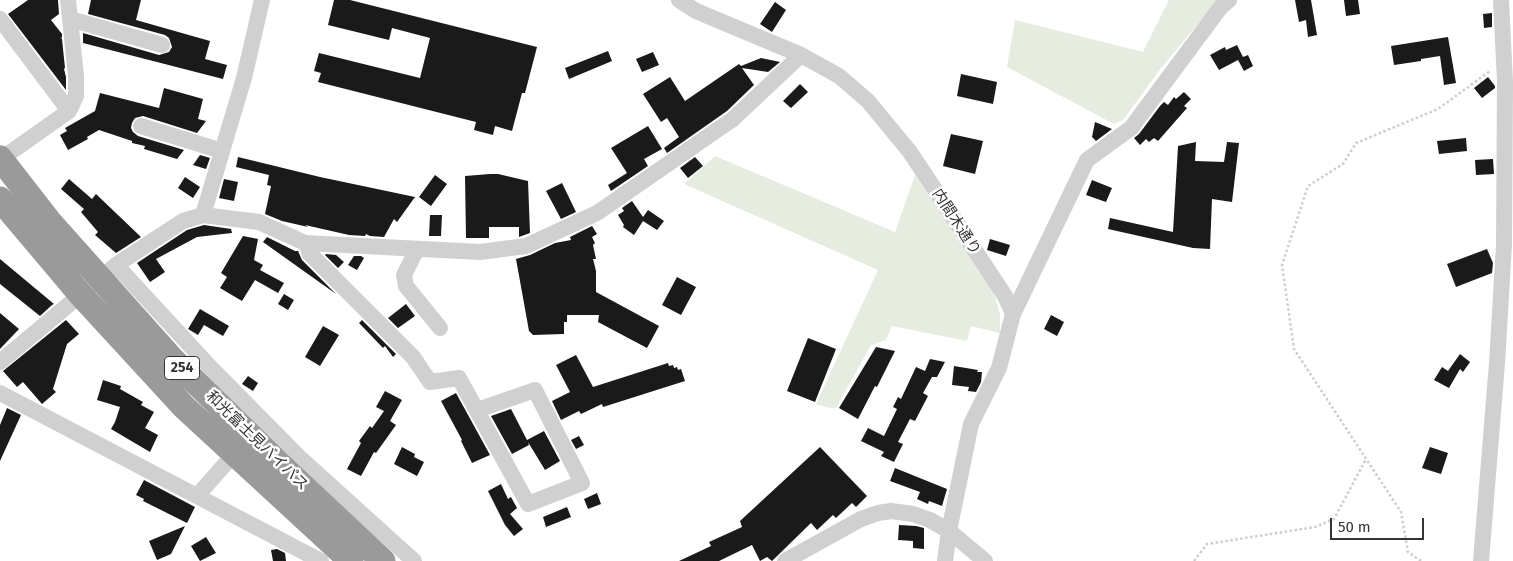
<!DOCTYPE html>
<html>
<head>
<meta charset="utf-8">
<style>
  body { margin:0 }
  #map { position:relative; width:1513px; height:561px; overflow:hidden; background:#fff; font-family:"Fira Sans",sans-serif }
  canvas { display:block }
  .scale { position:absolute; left:1330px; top:518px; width:94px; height:22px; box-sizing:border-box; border:2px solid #333; border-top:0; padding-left:6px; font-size:15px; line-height:18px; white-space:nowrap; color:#333; -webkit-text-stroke:4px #fff; paint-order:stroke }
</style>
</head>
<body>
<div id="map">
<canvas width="1513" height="561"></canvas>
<div class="scale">50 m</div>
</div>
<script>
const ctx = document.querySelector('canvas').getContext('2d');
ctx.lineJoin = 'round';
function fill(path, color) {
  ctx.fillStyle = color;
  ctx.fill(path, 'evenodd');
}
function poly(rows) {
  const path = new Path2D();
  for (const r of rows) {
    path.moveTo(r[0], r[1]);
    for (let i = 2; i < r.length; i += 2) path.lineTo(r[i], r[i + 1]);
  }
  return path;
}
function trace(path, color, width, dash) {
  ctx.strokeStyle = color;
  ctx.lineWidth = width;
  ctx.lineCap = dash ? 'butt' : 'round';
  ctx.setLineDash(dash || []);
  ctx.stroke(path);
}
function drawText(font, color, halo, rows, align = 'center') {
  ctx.font = font + ' "Fira Sans","Noto Sans JP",sans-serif';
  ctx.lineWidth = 5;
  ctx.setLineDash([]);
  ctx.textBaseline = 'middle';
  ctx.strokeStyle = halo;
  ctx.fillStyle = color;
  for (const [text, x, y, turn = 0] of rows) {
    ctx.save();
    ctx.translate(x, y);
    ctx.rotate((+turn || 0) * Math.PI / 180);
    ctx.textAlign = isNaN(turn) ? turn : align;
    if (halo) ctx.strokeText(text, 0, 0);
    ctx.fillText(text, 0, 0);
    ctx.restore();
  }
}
fill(poly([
  [1169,0,1218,0,1161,68,1123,120,1114,124,1007,67,1015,20,1143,52],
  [715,156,895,232,915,175,994,293,1000,314,1000,333,971,326,967,341,892,326,886,340,871,345,836,408,830,408,816,404,878,270,684,184]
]), '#e6ecdf');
fill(poly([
  [28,0,58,0,59,14,51,20,62,34,62,38,60,37,62,39,65,68,64,69,66,77,66,90,8,14],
  [91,0,141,0,136,20,210,41,205,59,227,65,223,79,83,43,83,33,159,55,169,52,172,47,169,38,165,35,88,14],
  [334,0,350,0,537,47,525,93,522,93,512,131,495,126,493,135,474,130,476,122,318,82,321,73,314,71,319,53,420,78,430,38,392,28,389,40,328,25],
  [1295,0,1311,0,1317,35,1308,37,1306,20,1299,22],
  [1344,0,1358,0,1360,14,1346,16],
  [775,2,786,10,772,32,760,24],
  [1492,13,1492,27,1484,28,1483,14],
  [1448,37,1456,83,1444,85,1440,56,1421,59,1421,61,1394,65,1391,46],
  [1237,45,1243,57,1248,55,1253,66,1244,71,1238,60,1219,70,1210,55,1225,47,1226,50],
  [608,51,612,61,569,79,565,68],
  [653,52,659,65,642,72,636,59],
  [761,58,780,62,768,72,742,68,754,85,727,111,667,153,664,148,679,137,667,118,661,122,643,94,670,77,685,101,739,64,741,66],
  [961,74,997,82,993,104,957,96],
  [1488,77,1495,86,1495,88,1482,98,1474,88],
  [800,84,808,92,791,108,783,101],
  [164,88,203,99,198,119,206,121,197,133,143,116,135,118,132,123,131,128,133,132,138,136,184,150,177,159,144,149,145,146,132,143,132,141,99,130,87,137,88,139,68,150,60,135,67,131,65,128,95,111,100,93,159,108],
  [1184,92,1191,99,1184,106,1187,108,1158,141,1154,138,1149,142,1146,139,1140,145,1134,138,1139,134,1160,106,1164,102,1168,105,1174,97,1176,99],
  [1095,122,1112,129,1096,141,1092,137],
  [648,126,662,149,644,159,648,166,611,191,608,185,627,173,611,148],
  [951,134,983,141,975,174,943,166],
  [1466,138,1467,151,1439,154,1437,141],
  [1196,142,1195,161,1224,162,1227,142,1239,143,1232,202,1212,199,1210,249,1193,248,1108,229,1110,218,1173,232,1178,146],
  [200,155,210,158,206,169,193,165],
  [238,157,320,177,415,197,397,222,394,219,384,237,370,236,366,234,365,236,349,235,305,225,308,227,282,221,265,214,271,186,267,185,269,175,236,167],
  [695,157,703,166,688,178,680,168],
  [1493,159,1494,174,1476,175,1475,160],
  [490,174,498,174,528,181,530,233,519,237,519,227,489,227,489,238,466,238,465,176],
  [435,175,447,184,431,206,419,197],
  [185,177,200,187,193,198,178,188],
  [69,179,92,199,96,194,141,237,116,253,95,235,98,232,81,212,84,209,61,189],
  [224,179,238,182,234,201,219,198],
  [1092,180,1112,188,1106,202,1086,195],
  [562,183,576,212,561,219,546,191],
  [632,201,643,217,648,210,664,221,657,230,643,221,634,235,623,227,624,225,618,215,624,211,622,208],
  [430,215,442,215,441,236,429,236],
  [204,225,231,229,232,233,197,237,156,259,165,272,150,282,137,263,187,230],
  [592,226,597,234,592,237,595,243,593,245,596,259,593,259,596,271,596,292,659,326,647,348,598,322,599,315,567,315,567,322,564,322,564,334,533,335,529,331,516,259,530,255,555,243,571,240,570,237],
  [243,236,258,239,254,260,263,265,260,270,284,283,278,293,255,280,242,301,220,288,227,277,221,273],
  [267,237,295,251,298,251,302,260,336,294,263,242],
  [990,239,1010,245,1006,256,987,250],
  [1487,249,1493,263,1492,273,1456,287,1447,264],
  [326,254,336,255,344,262,338,268,325,255],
  [354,256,361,256,364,258,357,270,348,265],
  [0,259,54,304,52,305,40,316,0,284],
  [677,277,696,287,681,315,662,305],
  [284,294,294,300,288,310,278,304],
  [406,304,415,316,398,328,388,318],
  [200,309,229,326,223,336,204,325,198,335,188,329],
  [0,313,19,329,0,349],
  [1051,315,1064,322,1057,336,1044,329],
  [66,320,79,334,67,344,53,389,56,392,42,404,23,382,17,387,3,371],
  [362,320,396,354,393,357,385,346,383,348,359,323],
  [323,326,339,335,320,366,305,357],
  [808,338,836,349,815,402,787,391],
  [876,347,895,351,877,387,875,386,858,419,839,408],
  [1460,354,1470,362,1463,372,1460,369,1449,388,1434,380,1442,367,1448,371],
  [576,355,593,387,668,363,669,366,673,365,674,368,677,367,678,370,681,369,685,381,603,407,602,404,581,414,579,411,561,420,552,401,570,392,556,365],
  [930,359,945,362,937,377,932,377,923,393,928,396,915,421,910,419,898,442,903,444,894,462,881,456,884,452,861,441,868,428,884,436,897,409,893,407,898,397,901,399,916,367,925,371],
  [954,366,978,370,977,372,982,372,981,382,976,392,968,391,969,387,952,385],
  [248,376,258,383,253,391,242,384],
  [103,380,121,386,120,389,143,402,141,405,154,412,145,428,158,435,150,452,111,429,115,422,120,407,97,400],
  [385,391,402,400,390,421,396,425,376,453,374,452,361,476,347,469,361,443,359,441,370,426,372,428,384,411,376,407],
  [456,393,490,455,472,463,461,441,462,440,441,401],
  [7,408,21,415,0,461,0,425],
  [511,409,527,440,544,431,560,461,545,470,528,442,529,445,512,454,491,416],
  [579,436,584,445,576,449,571,440],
  [402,447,415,454,414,457,424,462,417,476,394,464],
  [820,447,867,496,856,507,852,503,836,518,833,515,817,530,811,523,772,561,767,557,760,561,752,545,719,561,679,561,711,546,709,542,742,527,740,521],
  [1430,447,1448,453,1441,474,1422,468],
  [895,468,947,489,942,506,929,501,928,504,917,499,920,492,890,481],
  [144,480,195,507,187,523,143,501,144,499,136,495],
  [501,484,508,499,511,497,517,508,510,514,523,529,514,536,505,525,488,491],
  [597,493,601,504,588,509,584,499],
  [567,507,571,517,546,527,543,517],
  [899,525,916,526,924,528,924,549,913,548,913,541,898,540],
  [185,526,171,554,157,560,149,541],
  [206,537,216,553,200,561,191,546],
  [277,549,285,553,286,561,273,561,271,550]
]), '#1a1a1a');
trace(poly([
  [1194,561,1207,544,1315,527,1334,519,1366,459],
  [1421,561,1408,552,1401,512,1294,349,1282,265,1308,186,1343,164,1356,143,1438,109,1490,71]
]), '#cdcdcd', 2.5, [2.5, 2.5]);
trace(poly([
  [679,0,696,11,801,55,839,76,868,101,910,152,1005,296,1013,314,999,368,971,424,949,531,945,561],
  [0,19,69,111],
  [70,19,162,45],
  [141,126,222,151],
  [1,159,69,111,76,96,76,76,68,0],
  [203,215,244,78,262,0],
  [307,243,309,253,413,357,430,382,459,378,528,504,582,483,535,390,477,410],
  [417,249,404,275,406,286,440,328],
  [116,265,210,367,299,457,414,561],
  [1013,314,1087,160,1131,128,1220,8,1229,0],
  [0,362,116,265,183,221,203,215,259,222,305,243,480,252,526,246,597,213,733,119,801,55],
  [0,393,321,561],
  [197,496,234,454],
  [785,561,861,519,878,513,891,511,913,514,930,520,949,531,985,561],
  [1481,561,1497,363,1504,245,1505,82,1501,0]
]), '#d0d0d0', 16);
trace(poly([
  [0,158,49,221,173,360,273,458,383,561],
  [0,199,80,294,184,407,351,561]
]), '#9a9a9a', 25);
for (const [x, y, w] of [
  [182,368,35]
]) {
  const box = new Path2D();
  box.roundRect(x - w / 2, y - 11.5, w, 23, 4);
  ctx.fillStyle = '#fff';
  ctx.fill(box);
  trace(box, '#333', 1);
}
drawText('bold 14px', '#333', null, [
  ["254",182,368]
]);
drawText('15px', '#333', '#fff', [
  ["内間木通り",956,222,57],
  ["和光富士見バイパス",257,441,44]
]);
</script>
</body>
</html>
